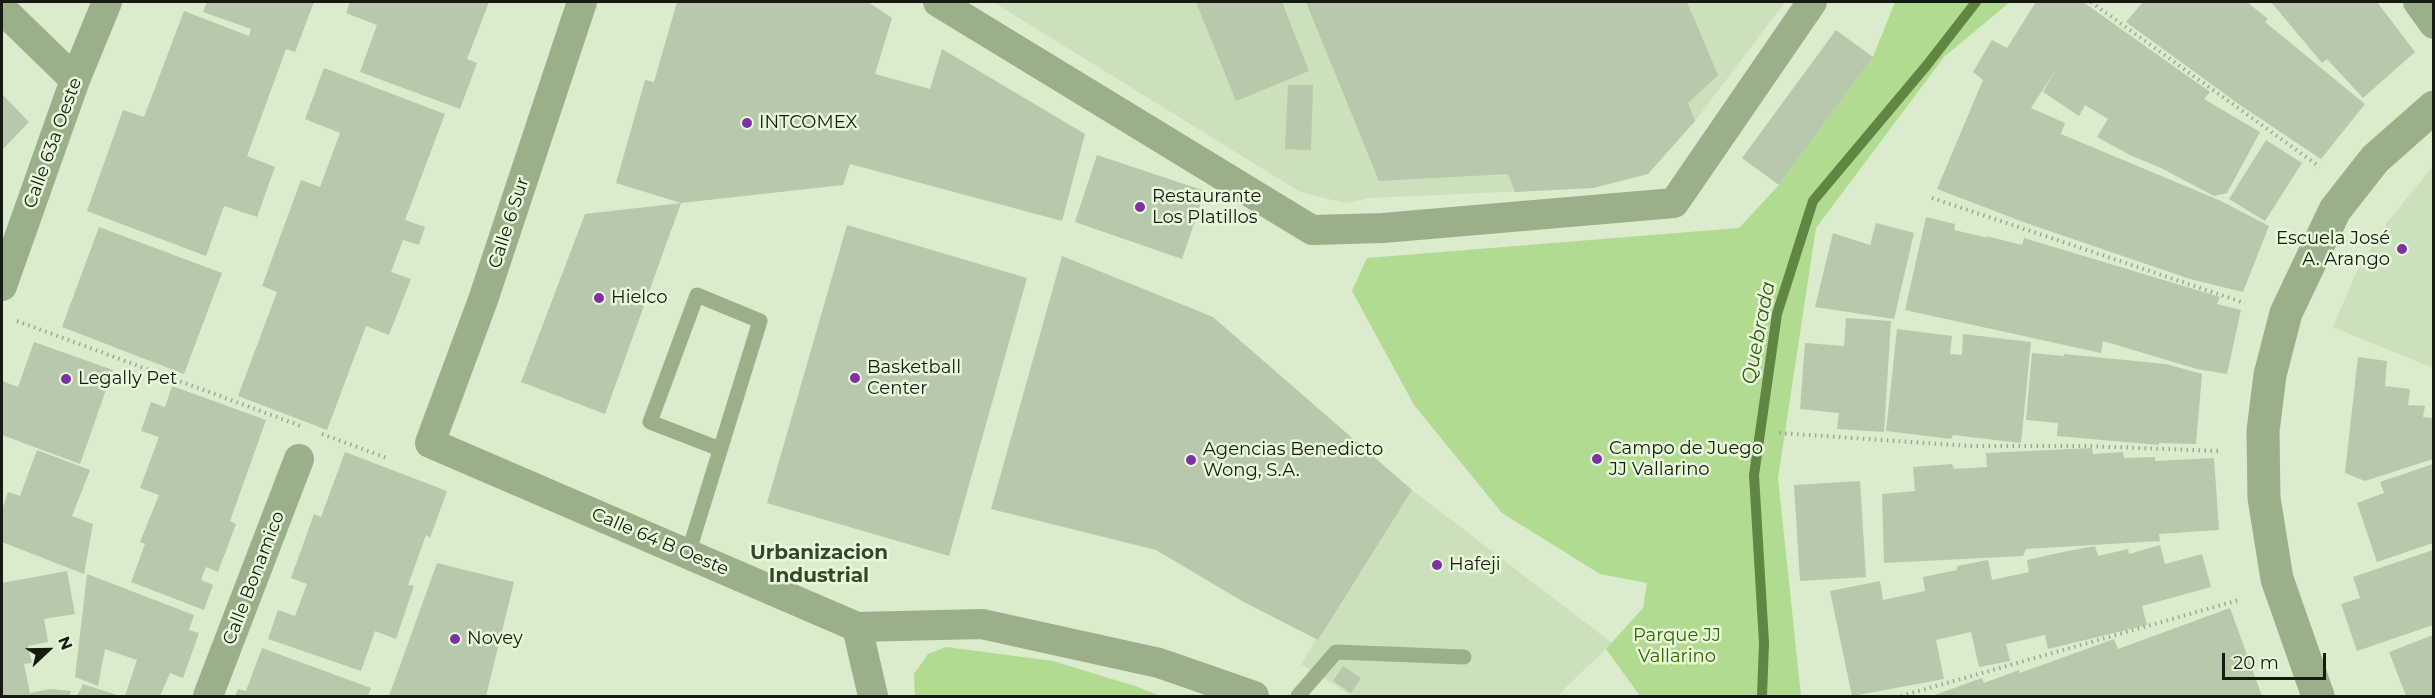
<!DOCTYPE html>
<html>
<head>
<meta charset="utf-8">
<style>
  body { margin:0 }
  #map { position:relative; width:2435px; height:698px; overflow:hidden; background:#daebce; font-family:Montserrat,sans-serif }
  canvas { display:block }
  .frame { position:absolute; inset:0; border:3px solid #151b10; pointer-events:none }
  .north { position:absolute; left:18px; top:620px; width:60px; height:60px; -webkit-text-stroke:4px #e8f9db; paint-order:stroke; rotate:68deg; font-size:16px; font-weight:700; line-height:24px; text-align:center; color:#151b10 }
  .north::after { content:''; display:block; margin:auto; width:21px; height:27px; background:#151b10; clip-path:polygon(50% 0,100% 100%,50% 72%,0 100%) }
  .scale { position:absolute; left:2222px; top:653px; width:104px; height:27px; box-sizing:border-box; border:3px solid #151b10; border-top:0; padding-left:8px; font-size:18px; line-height:21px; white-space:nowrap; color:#151b10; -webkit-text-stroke:4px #e8f9db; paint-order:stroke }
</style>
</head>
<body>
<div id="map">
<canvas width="2435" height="698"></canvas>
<div class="frame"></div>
<div class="north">N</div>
<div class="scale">20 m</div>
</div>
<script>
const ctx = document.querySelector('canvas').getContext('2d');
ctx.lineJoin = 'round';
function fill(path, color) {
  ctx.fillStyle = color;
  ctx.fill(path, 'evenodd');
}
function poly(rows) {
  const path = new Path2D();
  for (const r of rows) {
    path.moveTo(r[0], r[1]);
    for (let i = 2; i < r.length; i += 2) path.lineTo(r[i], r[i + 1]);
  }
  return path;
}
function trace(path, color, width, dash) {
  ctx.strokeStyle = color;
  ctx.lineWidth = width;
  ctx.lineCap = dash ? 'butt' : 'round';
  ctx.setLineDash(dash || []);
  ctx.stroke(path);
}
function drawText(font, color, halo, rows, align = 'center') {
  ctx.font = font + ' Montserrat,sans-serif';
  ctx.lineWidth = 5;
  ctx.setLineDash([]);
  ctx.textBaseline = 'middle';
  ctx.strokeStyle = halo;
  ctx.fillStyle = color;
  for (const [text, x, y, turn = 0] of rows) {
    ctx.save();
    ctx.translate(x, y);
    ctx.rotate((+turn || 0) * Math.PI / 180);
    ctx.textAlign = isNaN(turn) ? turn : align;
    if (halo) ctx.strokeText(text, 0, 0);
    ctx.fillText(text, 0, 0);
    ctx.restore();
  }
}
fill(poly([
  [993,2,1785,2,1695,121,1648,174,1593,188,1371,198,1345,203,1300,192],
  [2433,166,2433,368,2333,327,2355,275,2387,223],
  [1412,490,1612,643,1557,696,1352,696,1301,664]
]), '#cbe0bc');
fill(poly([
  [1895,2,2010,2,1944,57,1816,228,1778,478,1801,696,1640,696,1606,649,1643,608,1647,583,1600,574,1502,513,1414,405,1352,291,1367,258,1739,228,1779,185,1873,57],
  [946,647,1053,661,1138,687,1160,696,915,696,914,674,928,654]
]), '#b1db90');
trace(poly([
  [1762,696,1764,643,1754,475,1777,314,1813,201,1927,65,1976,2]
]), '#618543', 10);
fill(poly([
  [207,2,314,2,295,52,286,49,247,156,275,167,257,217,224,206,206,256,87,211,123,110,144,117,184,11,249,36,251,29,203,12],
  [350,2,489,2,467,59,477,63,460,109,360,72,377,25,346,13],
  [677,2,868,2,892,18,875,74,930,89,942,49,1085,134,1062,221,850,164,843,185,681,203,605,414,521,382,585,214,681,203,616,183,645,80,654,82],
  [1196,2,1282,2,1309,71,1236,101],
  [1306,2,1687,2,1718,75,1688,103,1695,121,1648,174,1593,188,1515,192,1508,174,1379,181],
  [2036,2,2083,2,2210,92,2204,99,2260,132,2227,193,2214,196,2161,168,2130,155,2097,137,2108,119,2085,105,2079,116,2043,92,2057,68,2031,108,2065,123,2061,134,2221,201,2269,226,2243,292,2190,279,2026,223,1937,189,1983,80,1973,72,1992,40,2007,48],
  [2143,2,2247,2,2268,19,2265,22,2365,104,2321,159,2240,105,2126,22],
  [2271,2,2377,2,2415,52,2363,98,2327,59,2322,63],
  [1836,30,1873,57,1779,185,1742,158],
  [324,68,445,114,405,220,425,227,419,245,403,240,391,272,411,279,389,335,366,326,327,430,238,396,277,292,262,286,301,180,320,187,340,133,305,119],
  [1288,85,1313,85,1311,150,1285,149],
  [2,94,29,122,2,150],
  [2266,140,2302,163,2265,221,2229,199],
  [1097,155,1205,191,1182,259,1075,222],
  [1926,217,1955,224,1954,230,1988,238,1986,236,2022,245,2024,238,2220,297,2217,304,2241,310,2227,374,2197,369,2103,341,2101,353,1905,310],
  [1876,223,1914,233,1894,319,1815,307,1833,233,1870,245],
  [847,225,1027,278,949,556,767,503],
  [99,227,222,273,184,374,62,327],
  [1062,256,1213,317,1412,490,1318,640,1242,601,1156,550,991,509],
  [1846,318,1891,321,1884,432,1837,429,1839,413,1800,409,1805,343,1844,346],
  [1897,329,1952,336,1950,354,1962,355,1963,334,2031,342,2021,443,1953,435,1951,439,1886,431],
  [34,342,113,370,80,464,2,435,2,381,18,387],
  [2032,353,2064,356,2064,354,2166,364,2202,374,2196,444,2159,443,2159,445,2057,436,2058,423,2026,420],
  [2358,357,2387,361,2385,386,2410,389,2408,405,2425,406,2423,417,2433,418,2433,459,2365,481,2345,473],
  [172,386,266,420,230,521,236,524,218,572,206,567,201,580,213,585,204,610,131,582,145,544,140,542,159,495,140,488,159,437,141,431,151,402,165,407],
  [2092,448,2093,454,2123,452,2124,458,2155,457,2155,461,2214,458,2219,530,2159,534,2160,541,2026,549,2023,556,1884,563,1882,494,1915,491,1913,467,1952,464,1954,469,1987,467,1986,453],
  [37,450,90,470,72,516,93,524,84,574,2,542,2,506,3,507,8,492,20,496],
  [345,452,447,491,430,538,426,535,408,585,414,586,396,639,375,631,361,671,268,639,278,610,295,616,307,584,291,578,314,514,321,517],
  [2433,464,2433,543,2377,562,2357,503,2384,493,2380,482],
  [1860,481,1866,577,1800,581,1794,485],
  [2160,545,2165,564,2202,554,2211,587,2142,606,2147,625,2048,649,2045,635,2006,644,2010,661,1979,667,1971,632,1936,640,1944,679,1852,696,1830,591,1880,581,1883,600,1925,591,1923,577,1957,570,1957,566,1988,560,1992,580,2029,572,2027,560,2063,552,2095,546,2098,556,2128,549,2129,554],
  [2433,550,2433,625,2357,651,2341,604,2360,598,2353,577],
  [437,563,514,582,486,696,389,696],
  [67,571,75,614,44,619,48,642,28,646,32,663,24,664,30,693,50,689,71,691,70,696,2,696,2,583],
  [87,574,194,615,189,630,199,633,183,678,170,673,160,696,125,696,137,660,105,649,98,686,75,677],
  [2230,608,2262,696,1932,696,1982,678,1984,683,2019,670,2020,673,2114,639,2118,649],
  [2433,635,2433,696,2406,696,2389,652],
  [262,648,371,688,368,696,235,696,238,689,246,691],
  [1343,666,1361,678,1351,693,1333,681],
  [83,684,120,696,77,696]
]), '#b7c8ac');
trace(poly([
  [2091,2,2320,167],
  [1932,198,2245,303],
  [17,321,301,426],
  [1779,433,1971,446,2084,446,2220,451],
  [322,434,387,458],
  [1901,696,2239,600]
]), '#9ca992', 4, [1.5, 4.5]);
trace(poly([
  [688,554,760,321,697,295,650,422,720,449],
  [1298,696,1336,652,1464,657]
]), '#9ab08a', 15);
trace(poly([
  [582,2,483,300,430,443,857,627,982,624,1159,663,1254,696],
  [938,2,1312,230,1383,228,1674,203,1812,2],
  [2418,2,2434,24],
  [2,9,75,80],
  [2,286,75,80,107,2],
  [857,627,873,696],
  [208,696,299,459]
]), '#9ab08a', 30);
trace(poly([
  [2318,696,2277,579,2264,498,2263,431,2270,375,2286,313,2335,210,2375,159,2434,107]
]), '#9ab08a', 33);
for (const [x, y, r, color] of [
  [747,123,6,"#7d31a2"],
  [1140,207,6,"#7d31a2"],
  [2402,249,6,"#7d31a2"],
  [599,298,6,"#7d31a2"],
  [855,378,6,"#7d31a2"],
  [66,379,6,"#7d31a2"],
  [1597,459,6,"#7d31a2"],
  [1191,460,6,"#7d31a2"],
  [1437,565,6,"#7d31a2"],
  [455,639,6,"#7d31a2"]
]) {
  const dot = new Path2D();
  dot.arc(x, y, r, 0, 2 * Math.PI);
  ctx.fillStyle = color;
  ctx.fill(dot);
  trace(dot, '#e8f9db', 2);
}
drawText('18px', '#151b10', '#e8f9db', [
  ["INTCOMEX",759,123],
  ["Restaurante",1152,197],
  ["Los Platillos",1152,218],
  ["Escuela José",2390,239,"right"],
  ["A. Arango",2390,260,"right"],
  ["Hielco",611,298],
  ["Basketball",867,368],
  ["Center",867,389],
  ["Legally Pet",78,379],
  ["Campo de Juego",1609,449],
  ["JJ Vallarino",1609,470],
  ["Agencias Benedicto",1203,450],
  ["Wong, S.A.",1203,471],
  ["Hafeji",1449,565],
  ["Novey",467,639]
], 'left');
drawText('18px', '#151b10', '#e8f9db', [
  ["Calle 63a Oeste",53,143,-70],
  ["Calle 6 Sur",509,223,-72],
  ["Calle 64 B Oeste",660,542,23],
  ["Calle Bonamico",254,578,-69]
]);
drawText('18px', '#396400', '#e8f9db', [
  ["Parque JJ",1677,636],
  ["Vallarino",1677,657]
]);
drawText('italic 20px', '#385719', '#e8f9db', [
  ["Quebrada",1759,333,-79]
]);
drawText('bold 20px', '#37442c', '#e8f9db', [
  ["Urbanizacion",819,553],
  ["Industrial",819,576]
]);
</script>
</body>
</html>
